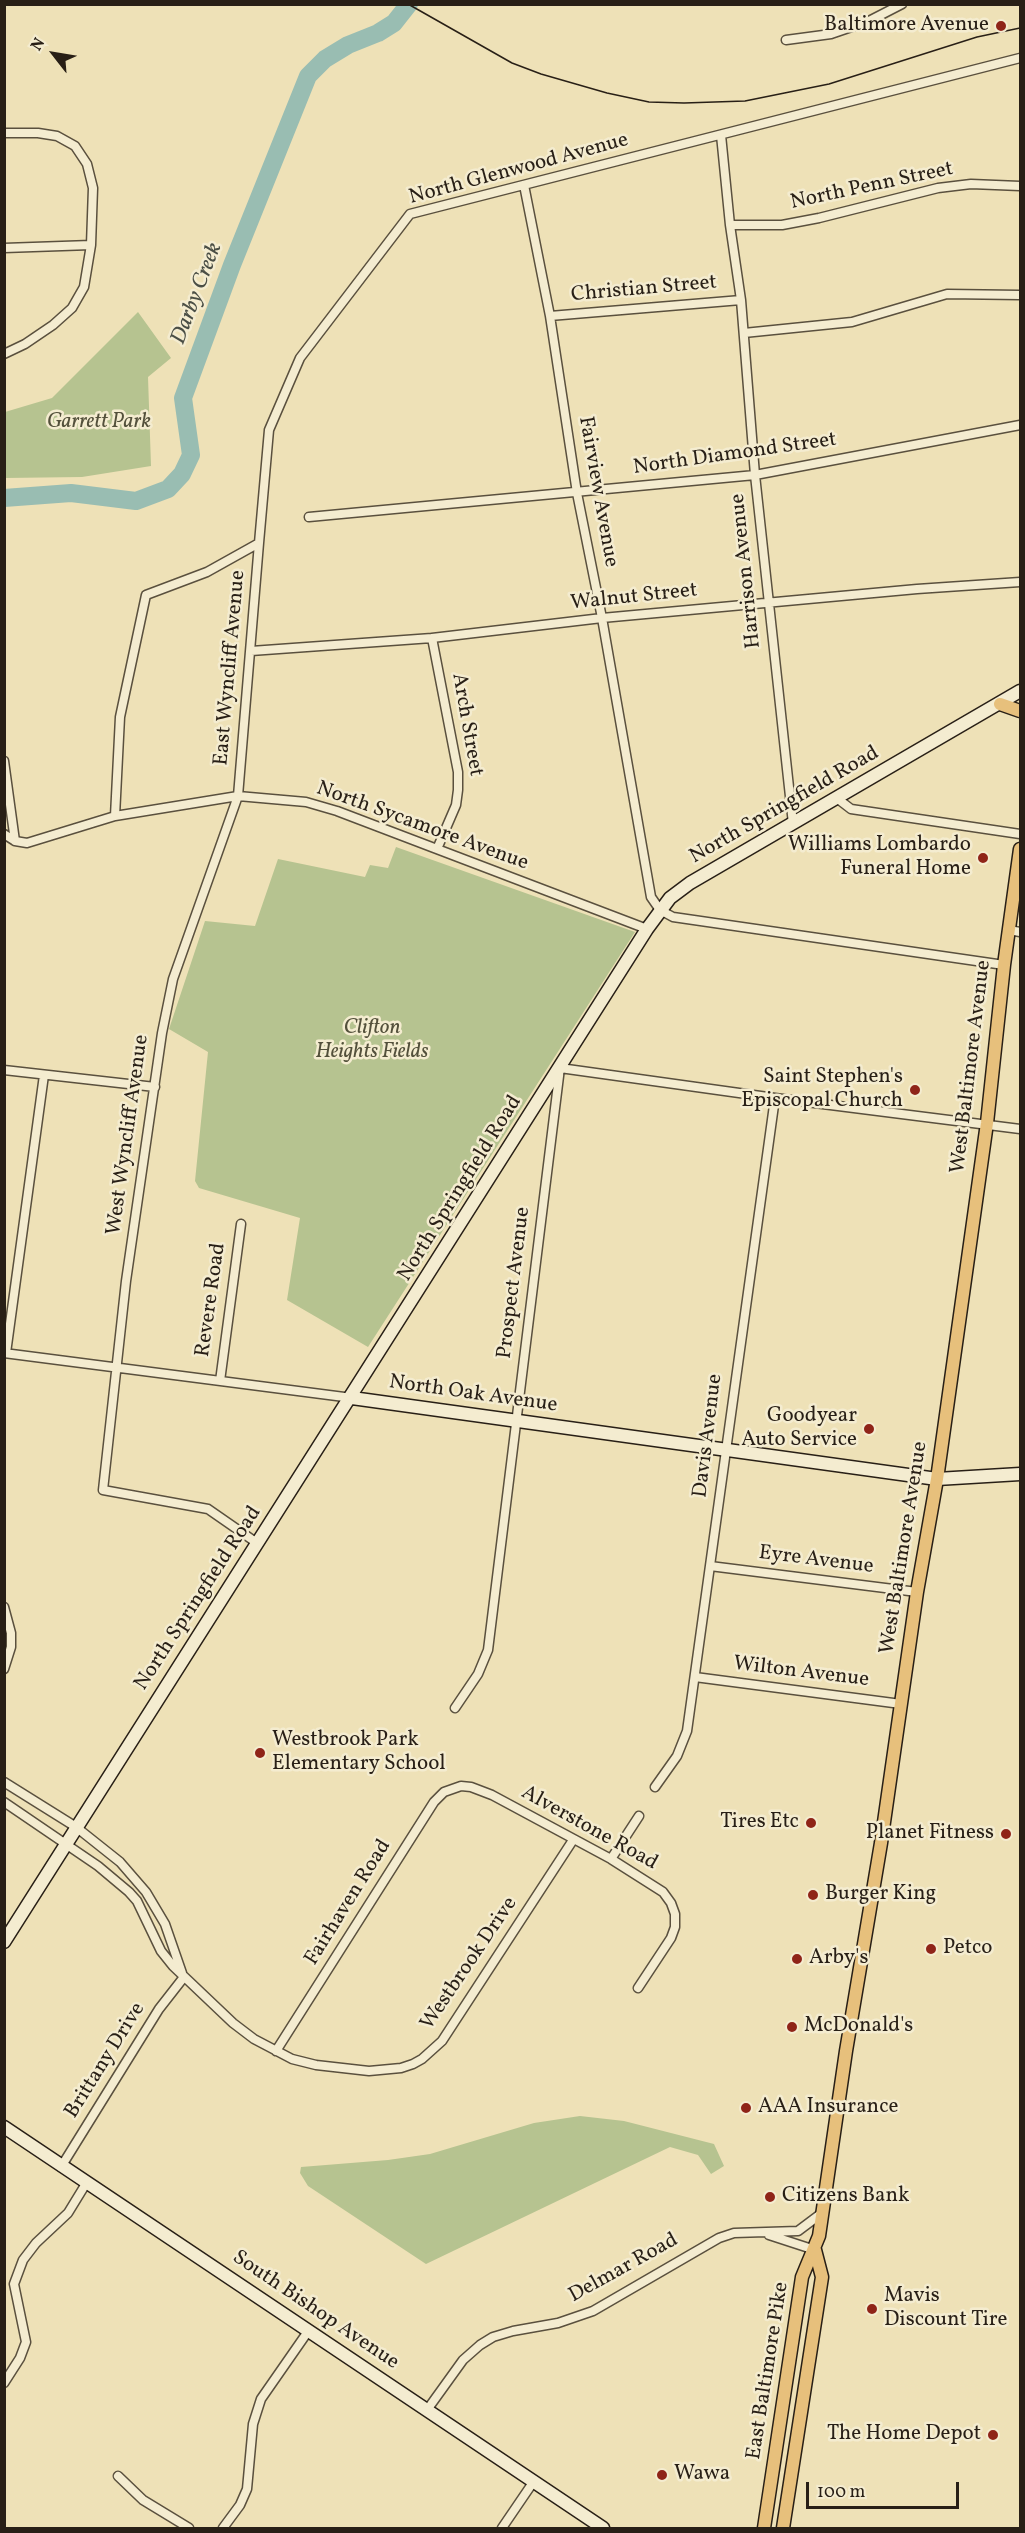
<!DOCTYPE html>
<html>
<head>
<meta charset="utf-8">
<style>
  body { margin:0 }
  #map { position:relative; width:1025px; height:2533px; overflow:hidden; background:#eee1b7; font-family:Vollkorn,serif }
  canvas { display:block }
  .frame { position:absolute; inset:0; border:6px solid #281f16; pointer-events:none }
  .north { position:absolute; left:24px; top:24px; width:60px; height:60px; -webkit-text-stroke:4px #f4ecd0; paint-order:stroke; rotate:301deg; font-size:16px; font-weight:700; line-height:24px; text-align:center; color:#281f16 }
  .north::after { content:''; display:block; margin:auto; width:21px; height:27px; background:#281f16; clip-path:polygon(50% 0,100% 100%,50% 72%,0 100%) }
  .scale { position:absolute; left:806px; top:2482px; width:153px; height:27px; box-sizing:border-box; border:3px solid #281f16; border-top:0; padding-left:8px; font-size:18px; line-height:21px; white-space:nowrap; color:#281f16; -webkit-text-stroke:4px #f4ecd0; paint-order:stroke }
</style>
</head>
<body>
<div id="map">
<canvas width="1025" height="2533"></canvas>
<div class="frame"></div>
<div class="north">N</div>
<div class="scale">100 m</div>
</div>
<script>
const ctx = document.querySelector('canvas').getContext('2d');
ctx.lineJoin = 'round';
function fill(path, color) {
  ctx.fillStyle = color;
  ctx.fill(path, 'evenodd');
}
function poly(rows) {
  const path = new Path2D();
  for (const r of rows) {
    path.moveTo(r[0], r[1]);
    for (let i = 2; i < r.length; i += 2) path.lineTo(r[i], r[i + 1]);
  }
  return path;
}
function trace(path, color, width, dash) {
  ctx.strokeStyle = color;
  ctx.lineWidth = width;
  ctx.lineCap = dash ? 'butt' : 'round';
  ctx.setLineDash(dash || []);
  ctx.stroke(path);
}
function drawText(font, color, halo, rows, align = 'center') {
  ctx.font = font + ' Vollkorn,serif';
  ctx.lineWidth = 5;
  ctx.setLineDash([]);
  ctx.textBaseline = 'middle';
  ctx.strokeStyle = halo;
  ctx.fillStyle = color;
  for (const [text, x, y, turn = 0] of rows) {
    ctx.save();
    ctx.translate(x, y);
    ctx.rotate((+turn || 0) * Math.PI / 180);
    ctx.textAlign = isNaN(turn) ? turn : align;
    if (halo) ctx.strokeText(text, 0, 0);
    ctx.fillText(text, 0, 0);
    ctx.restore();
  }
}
fill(poly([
  [138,312,171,358,148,377,151,466,82,477,5,478,5,412,52,398],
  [396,847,635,932,368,1347,287,1300,300,1218,199,1188,195,1181,208,1052,169,1029,205,921,255,926,278,859,365,877,370,865,388,868],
  [580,2116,624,2121,714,2144,724,2166,711,2174,698,2155,670,2147,426,2264,308,2186,300,2173,301,2167,388,2160,430,2154,534,2123]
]), '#b6c390');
trace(poly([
  [4,498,71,493,136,501,168,489,182,474,191,455,183,398,232,265,308,76,325,59,348,45,378,33,394,23,409,4]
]), '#99bdb2', 18);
const minor = poly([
  [786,40,831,34,869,21,902,4],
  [4,133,38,133,57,136,75,146,87,164,93,188,91,245,84,287,72,308,53,325,25,344,4,354],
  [721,135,730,225,741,300,755,475,793,824],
  [524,185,550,316,577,493,602,618,651,897,660,910,673,917,1004,965],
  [730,225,782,225,819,218,938,188,971,184,1020,186],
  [4,248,91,245],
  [550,316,741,300],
  [744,333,852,322,947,294,1020,295],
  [309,517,755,475,1020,425],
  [432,638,458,772,458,790,456,805,437,849],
  [251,651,432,638,602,618,917,589,1020,582],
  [4,761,15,841],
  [838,799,851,809,1020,834],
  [115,816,120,717,146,595,207,572,259,543,269,430,300,358,410,214,1020,58],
  [4,834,15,841,27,843,115,816,238,796,306,802,337,811,647,929],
  [1009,930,1020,932],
  [4,1070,155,1087],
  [4,1353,352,1398],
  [6,1353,44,1075],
  [220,1381,241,1224],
  [257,1543,208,1509,103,1490,126,1281,162,1033,173,979,238,796,259,543],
  [710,1566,917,1592],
  [4,1607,11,1633,11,1647,4,1669],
  [695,1677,901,1704],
  [455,1708,478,1674,488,1650,560,1068,775,1098,1020,1129],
  [4,1782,76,1827,120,1862,146,1892,165,1924,182,1973],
  [655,1787,677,1756,687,1731,775,1098],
  [4,1802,98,1866,129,1892,137,1901,161,1951,173,1966,233,2023,254,2039,292,2059,316,2065,369,2071,401,2068,413,2064,422,2059,442,2041,573,1840],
  [611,1859,639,1816],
  [276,2051,434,1802,444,1792,461,1786,471,1787,492,1795,611,1859,663,1892,671,1903,675,1914,675,1927,671,1938,638,1988],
  [61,2167,159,2009,184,1977],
  [769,2235,815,2250],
  [4,2383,20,2358,26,2342,14,2284,23,2260,36,2243,68,2213,87,2182],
  [427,2410,463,2360,480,2345,493,2337,513,2331,558,2323,593,2311,719,2238,734,2233,798,2231,822,2213],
  [118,2476,143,2500,189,2528],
  [223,2528,240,2505,247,2489,253,2424,261,2399,309,2330],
  [502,2528,534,2481]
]);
const secondary = poly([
  [352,1398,937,1479,1020,1474],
  [4,1942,647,929,670,898,690,883,1020,691],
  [4,2127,603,2528]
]);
const primary = poly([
  [1000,704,1020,711],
  [764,2528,802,2277,819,2236,846,2051,881,1843,917,1592,937,1479,987,1123,1004,965,1020,849],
  [783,2528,822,2277,815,2250]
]);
trace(minor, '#5a503e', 11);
trace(secondary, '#281f16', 15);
trace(primary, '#281f16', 15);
trace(minor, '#f4ecd0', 8);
trace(secondary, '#f4ecd0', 12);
trace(primary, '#e7c07c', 12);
trace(poly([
  [408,4,512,63,541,74,607,93,649,102,684,103,745,101,829,84,977,37,1020,28]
]), '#281f16', 1.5);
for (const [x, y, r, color] of [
  [1001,26,6,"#8f2418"],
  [983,858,6,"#8f2418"],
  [915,1090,6,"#8f2418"],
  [869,1429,6,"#8f2418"],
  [260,1753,6,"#8f2418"],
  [811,1823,6,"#8f2418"],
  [1006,1834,6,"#8f2418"],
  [813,1895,6,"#8f2418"],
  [931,1949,6,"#8f2418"],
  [797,1959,6,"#8f2418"],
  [792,2027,6,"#8f2418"],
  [746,2108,6,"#8f2418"],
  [770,2197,6,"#8f2418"],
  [872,2309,6,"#8f2418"],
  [993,2435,6,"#8f2418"],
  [662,2475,6,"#8f2418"]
]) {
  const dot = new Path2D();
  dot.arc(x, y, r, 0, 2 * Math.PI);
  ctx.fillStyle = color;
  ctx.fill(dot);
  trace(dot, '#f4ecd0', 2);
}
drawText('21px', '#281f16', '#f4ecd0', [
  ["Baltimore Avenue",989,26,"right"],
  ["Williams Lombardo",971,846,"right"],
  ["Funeral Home",971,870,"right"],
  ["Saint Stephen's",903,1078,"right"],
  ["Episcopal Church",903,1102,"right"],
  ["Goodyear",857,1417,"right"],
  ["Auto Service",857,1441,"right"],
  ["Westbrook Park",272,1741],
  ["Elementary School",272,1765],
  ["Tires Etc",799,1823,"right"],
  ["Planet Fitness",994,1834,"right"],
  ["Burger King",825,1895],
  ["Petco",943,1949],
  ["Arby's",809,1959],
  ["McDonald's",804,2027],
  ["AAA Insurance",758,2108],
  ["Citizens Bank",782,2197],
  ["Mavis",884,2297],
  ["Discount Tire",884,2321],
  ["The Home Depot",981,2435,"right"],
  ["Wawa",674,2475]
], 'left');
drawText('21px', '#281f16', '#f4ecd0', [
  ["North Glenwood Avenue",519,170,-15],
  ["North Penn Street",872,187,-12],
  ["Christian Street",644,290,-5],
  ["North Diamond Street",735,455,-8],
  ["Fairview Avenue",597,492,80],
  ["Harrison Avenue",747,571,-96],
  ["Walnut Street",634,598,-6],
  ["East Wyncliff Avenue",231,668,-85],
  ["Arch Street",466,725,80],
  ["North Springfield Road",785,806,-30],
  ["North Sycamore Avenue",422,827,20],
  ["West Baltimore Avenue",972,1067,-83],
  ["West Wyncliff Avenue",129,1135,-82],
  ["North Springfield Road",461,1189,-58],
  ["Prospect Avenue",515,1283,-83],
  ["Revere Road",212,1300,-82],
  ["North Oak Avenue",473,1395,8],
  ["Davis Avenue",709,1436,-83],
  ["West Baltimore Avenue",905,1548,-81],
  ["Eyre Avenue",816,1561,7],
  ["North Springfield Road",199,1599,-57],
  ["Wilton Avenue",801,1673,7],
  ["Alverstone Road",589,1829,29],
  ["Fairhaven Road",349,1903,-58],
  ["Westbrook Drive",470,1964,-56],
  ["Brittany Drive",106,2061,-58],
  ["Delmar Road",624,2269,-29],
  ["South Bishop Avenue",315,2311,34],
  ["East Baltimore Pike",769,2371,-81]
]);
drawText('italic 21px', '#53503b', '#f4ecd0', [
  ["Garrett Park",99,423],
  ["Clifton",372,1029],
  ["Heights Fields",372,1053]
]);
drawText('italic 22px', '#4a4e45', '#f4ecd0', [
  ["Darby Creek",198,294,-69]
]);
</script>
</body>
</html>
